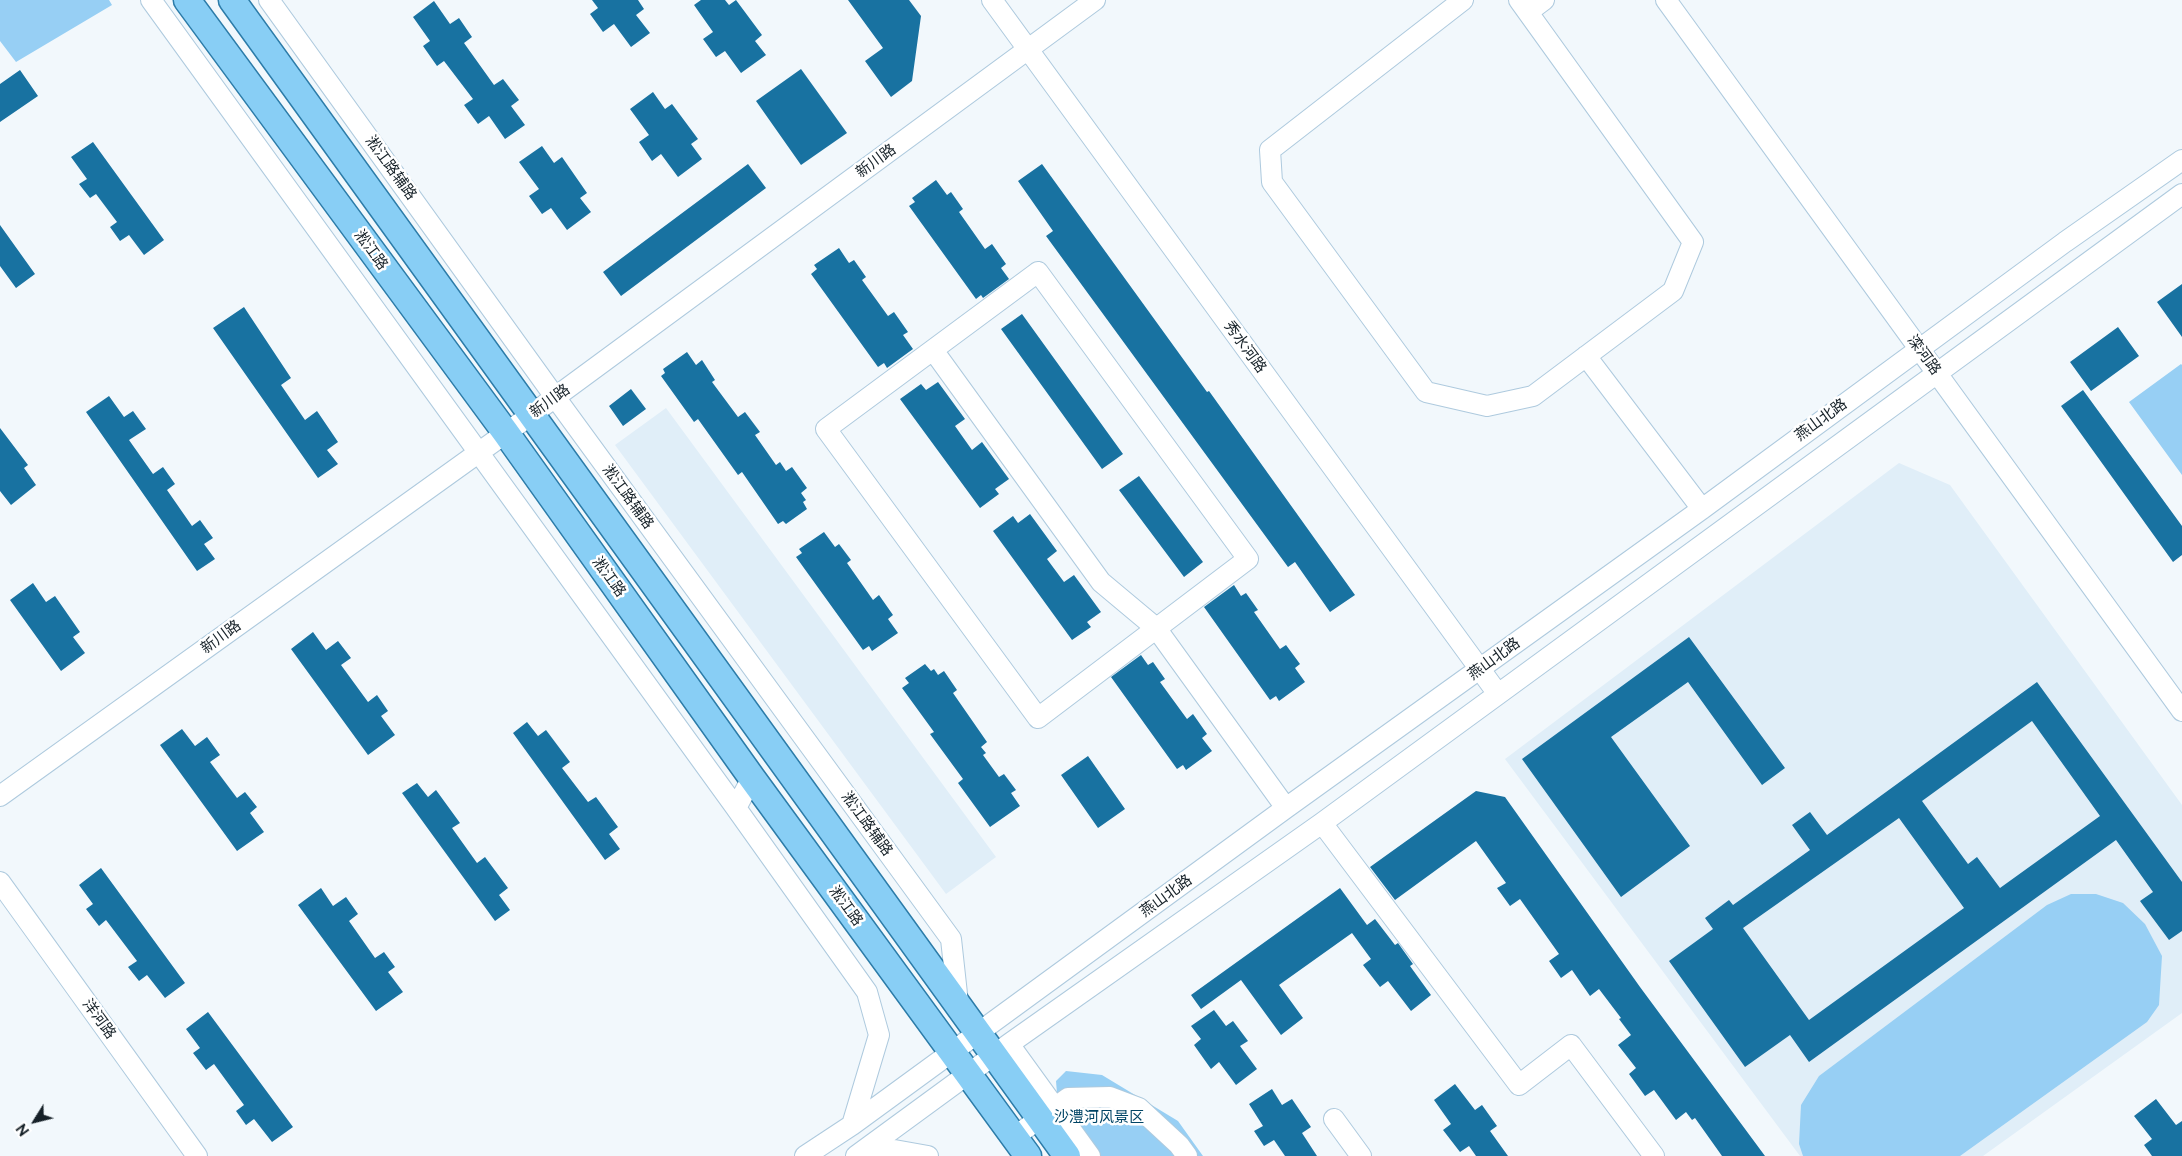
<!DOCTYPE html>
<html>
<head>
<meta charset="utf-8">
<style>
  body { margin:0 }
  #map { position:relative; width:2182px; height:1156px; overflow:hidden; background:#f2f8fc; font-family:Raleway,sans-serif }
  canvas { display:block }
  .north { position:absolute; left:10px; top:1096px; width:50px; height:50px; -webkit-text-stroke:4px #fff; paint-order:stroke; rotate:234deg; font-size:14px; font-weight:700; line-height:20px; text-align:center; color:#162128 }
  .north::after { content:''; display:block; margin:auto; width:18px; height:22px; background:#162128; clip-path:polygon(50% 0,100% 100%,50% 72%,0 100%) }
</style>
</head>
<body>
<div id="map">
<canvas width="2182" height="1156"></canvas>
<div class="north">N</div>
</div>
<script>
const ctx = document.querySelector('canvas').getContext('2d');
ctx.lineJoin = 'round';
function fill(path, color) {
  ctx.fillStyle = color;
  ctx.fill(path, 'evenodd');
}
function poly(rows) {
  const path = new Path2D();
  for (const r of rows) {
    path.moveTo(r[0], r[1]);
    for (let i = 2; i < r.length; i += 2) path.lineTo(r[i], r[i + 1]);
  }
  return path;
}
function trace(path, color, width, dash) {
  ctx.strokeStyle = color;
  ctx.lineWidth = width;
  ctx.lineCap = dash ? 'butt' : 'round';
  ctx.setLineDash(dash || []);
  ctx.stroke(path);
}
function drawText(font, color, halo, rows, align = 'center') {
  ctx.font = font + ' Raleway,"Noto Sans SC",sans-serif';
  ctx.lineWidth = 5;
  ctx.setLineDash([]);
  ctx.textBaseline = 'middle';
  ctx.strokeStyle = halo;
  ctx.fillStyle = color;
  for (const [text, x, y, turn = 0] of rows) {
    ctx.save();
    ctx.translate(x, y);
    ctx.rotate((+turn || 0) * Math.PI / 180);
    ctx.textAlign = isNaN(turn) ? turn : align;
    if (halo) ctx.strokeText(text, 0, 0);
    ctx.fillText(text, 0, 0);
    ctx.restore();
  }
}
fill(poly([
  [666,408,996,857,946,894,615,445],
  [1899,463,1950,485,2182,805,2182,1013,1983,1156,1800,1156,1505,759]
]), '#e0eef8');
fill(poly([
  [0,0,109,0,112,5,16,62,0,41],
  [2181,364,2182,365,2182,475,2129,402],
  [2071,894,2096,894,2123,903,2145,924,2162,956,2159,1005,2147,1022,1960,1156,1803,1156,1799,1144,1801,1105,1819,1076,2047,905],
  [1066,1071,1102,1075,1178,1121,1203,1156,1079,1156,1060,1130,1056,1081]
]), '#97cff4');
fill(poly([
  [592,0,638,0,644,9,636,15,650,33,631,47,614,24,603,32,590,14,598,8],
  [701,0,725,0,729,5,736,0,762,35,755,41,766,55,741,73,725,51,716,57,703,39,713,32,694,5],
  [848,0,909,0,921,16,912,81,891,97,865,61,883,48],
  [434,1,450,24,459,18,472,37,464,43,494,85,503,79,519,100,511,106,525,125,505,139,489,116,478,124,464,105,473,99,444,61,437,66,423,46,430,41,413,17],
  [801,69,847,133,801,165,756,101],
  [20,70,38,96,0,122,0,84],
  [653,92,665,109,672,104,698,139,691,144,702,159,678,177,661,154,652,161,639,142,649,135,630,109],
  [93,142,164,240,144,255,129,235,120,241,110,227,117,222,96,194,90,198,79,184,87,179,71,157],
  [542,146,554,163,562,157,587,193,580,198,591,212,567,230,551,208,542,214,529,196,539,189,519,162],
  [748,164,766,188,621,296,603,272],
  [1042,164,1207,392,1209,391,1355,595,1330,612,1295,562,1288,567,1046,236,1053,231,1018,181],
  [936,180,947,195,951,192,963,209,959,212,985,249,992,244,1006,264,1001,268,1009,279,983,298,981,295,976,299,909,206,915,202,912,198],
  [0,225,35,274,16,288,0,266],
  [839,248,849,263,854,260,866,277,862,280,888,316,894,312,908,332,903,335,913,349,887,368,884,363,878,367,811,274,817,269,814,265],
  [2182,284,2182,337,2157,302],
  [244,307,291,378,281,385,305,420,317,411,338,442,327,450,338,464,318,478,213,328],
  [1022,314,1123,454,1102,469,1001,329],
  [2118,327,2139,356,2091,391,2070,362],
  [687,352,696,365,702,360,715,380,712,382,738,417,745,412,760,432,755,435,776,465,780,462,786,471,792,467,807,488,801,493,806,500,803,502,807,509,786,524,783,521,778,524,742,472,738,475,698,419,694,422,661,376,665,373,663,369],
  [938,382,965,419,955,426,972,450,982,442,1009,479,995,489,999,494,980,508,900,399,921,384,926,390],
  [631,389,646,409,623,426,609,406],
  [2083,390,2182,526,2182,555,2173,562,2061,406],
  [109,396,124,417,133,411,146,429,129,440,153,474,163,467,175,484,167,490,192,526,200,520,213,538,204,544,215,559,197,571,86,412],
  [0,428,28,465,24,468,36,485,11,505,0,491],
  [1139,476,1203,562,1184,577,1119,490],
  [1030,514,1057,551,1047,559,1064,582,1074,575,1101,612,1087,622,1091,627,1072,640,993,531,1013,516,1018,523],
  [824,532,835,547,839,544,851,560,847,563,873,600,879,595,893,615,888,619,898,633,872,651,869,646,863,650,796,557,802,553,799,549],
  [33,583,46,602,55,596,80,632,73,637,85,653,61,671,10,600],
  [1234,585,1241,596,1246,593,1258,610,1254,612,1280,649,1286,645,1300,664,1295,668,1305,682,1279,701,1276,696,1270,700,1204,607],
  [313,632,326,650,338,641,351,658,341,665,368,702,377,695,388,711,381,716,395,735,368,755,291,649],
  [1689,637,1785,768,1762,785,1688,682,1611,737,1690,846,1621,897,1522,759],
  [1141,655,1148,665,1153,662,1165,679,1160,682,1187,719,1193,714,1207,734,1202,738,1212,751,1186,770,1183,765,1177,769,1111,677],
  [925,664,931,671,934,669,938,675,944,671,957,690,953,693,987,742,981,747,986,753,983,755,999,777,1004,774,1016,790,1011,793,1020,806,990,827,958,783,963,779,930,734,934,732,902,688,909,683,905,678],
  [2037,682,2182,882,2182,931,2169,940,2140,901,2153,892,2116,840,1809,1062,1790,1035,1745,1067,1669,961,1713,929,1705,918,1729,900,1733,905,1810,850,1792,825,1810,812,1827,835],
  [2032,721,2100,816,2000,888,1977,857,1968,864,1922,801],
  [1899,818,1964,908,1809,1020,1743,928],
  [527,722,538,736,546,730,570,762,562,768,588,802,596,797,618,827,609,834,620,849,605,860,513,733],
  [182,729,195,746,207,737,220,755,210,762,237,798,245,792,257,807,250,813,264,832,237,851,160,745],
  [1088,756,1125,809,1098,828,1061,775],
  [417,783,428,797,436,790,460,823,452,828,477,863,485,857,508,888,499,895,510,910,495,921,402,793],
  [1476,791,1505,797,1640,987,1765,1156,1722,1156,1695,1118,1692,1120,1686,1112,1676,1120,1654,1090,1645,1096,1629,1074,1636,1068,1618,1045,1631,1035,1619,1019,1621,1018,1599,989,1590,996,1572,970,1561,978,1549,961,1559,954,1520,899,1510,906,1497,888,1506,883,1476,841,1395,900,1370,867],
  [101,868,185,983,165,998,147,975,139,981,128,967,137,961,106,920,99,926,86,909,93,904,79,885],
  [321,888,333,906,346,897,358,914,349,921,375,958,384,952,395,967,388,972,403,992,376,1011,298,905],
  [1340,888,1367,925,1375,919,1395,945,1398,943,1413,964,1410,966,1431,995,1411,1011,1388,981,1380,987,1363,965,1371,959,1352,933,1279,985,1303,1018,1281,1035,1241,980,1201,1009,1191,995],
  [1214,1010,1226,1026,1233,1021,1248,1041,1240,1046,1257,1069,1236,1085,1219,1062,1211,1069,1194,1045,1201,1039,1191,1026],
  [208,1012,293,1127,272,1142,254,1119,246,1125,236,1111,244,1105,214,1064,206,1070,193,1053,200,1048,186,1029],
  [1455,1084,1475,1110,1482,1105,1497,1126,1490,1131,1508,1156,1476,1156,1469,1146,1460,1152,1443,1130,1451,1124,1434,1100],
  [1272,1089,1282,1105,1292,1099,1311,1127,1302,1133,1317,1156,1285,1156,1274,1140,1264,1146,1254,1131,1263,1126,1249,1104],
  [2156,1099,2176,1125,2182,1121,2182,1156,2152,1156,2144,1145,2152,1139,2134,1116]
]), '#1872a1');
const minor = poly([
  [151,0,736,808],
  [269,0,555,397,951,939,958,1003],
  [992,0,1498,694],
  [1463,0,1270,150,1272,182,1426,392,1487,406,1533,396,1673,291,1693,242,1519,0],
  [1666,0,2182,711],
  [1528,12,1544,0],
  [1038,272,1248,559,1038,718,826,429,1038,272],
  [933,350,1101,582,1156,628,1286,808],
  [1586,356,1702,509],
  [752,778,736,808,867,992,879,1035,852,1125],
  [0,796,531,415,1095,0],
  [1322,823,1519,1085,1571,1045,1654,1156],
  [0,882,197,1156],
  [1009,1044,1090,1156],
  [1334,1119,1361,1156],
  [1014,1137,1068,1098,1110,1097,1139,1108,1179,1145,1187,1156],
  [872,1146,928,1156],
  [805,1156,852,1125,1286,808,1702,509,2065,242,2182,160],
  [856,1156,1009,1044,1322,823,2182,194]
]);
const major = poly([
  [187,0,506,433,752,778,1028,1156],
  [232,0,1067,1156]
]);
trace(minor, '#aecade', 22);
trace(major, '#2c7ca9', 29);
trace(minor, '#fff', 20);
trace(major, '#88cef5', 26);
drawText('15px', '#162128', '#fff', [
  ["新川路",876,161,-36],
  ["淞江路辅路",391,168,54],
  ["淞江路",371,250,54],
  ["秀水河路",1245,347,54],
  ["滦河路",1924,355,54],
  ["新川路",550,401,-36],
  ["燕山北路",1821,420,-36],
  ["淞江路辅路",628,497,54],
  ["淞江路",609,577,54],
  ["新川路",221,637,-36],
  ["燕山北路",1494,659,-36],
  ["淞江路辅路",867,824,54],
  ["燕山北路",1166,896,-36],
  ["淞江路",846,906,54],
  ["洋河路",99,1019,54]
]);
drawText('15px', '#004465', '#fff', [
  ["沙澧河风景区",1099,1117]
]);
</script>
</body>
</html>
